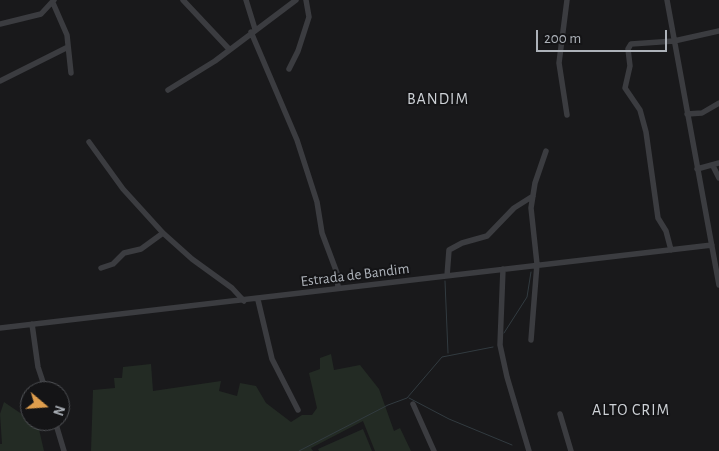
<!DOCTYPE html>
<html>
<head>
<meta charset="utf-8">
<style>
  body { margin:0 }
  #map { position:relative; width:719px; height:451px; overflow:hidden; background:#19191b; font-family:"Alegreya Sans",sans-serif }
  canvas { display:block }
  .north { position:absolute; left:20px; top:381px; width:50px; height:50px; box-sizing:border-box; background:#141416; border:1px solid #515357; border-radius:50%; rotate:108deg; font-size:14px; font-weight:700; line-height:20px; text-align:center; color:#adb2b9 }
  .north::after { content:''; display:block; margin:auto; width:18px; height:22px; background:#df9e4d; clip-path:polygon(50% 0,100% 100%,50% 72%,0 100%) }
  .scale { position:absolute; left:536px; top:30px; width:131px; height:22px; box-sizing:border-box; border:2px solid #adb2b9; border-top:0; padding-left:6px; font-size:15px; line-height:18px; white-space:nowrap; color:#adb2b9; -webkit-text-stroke:4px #141416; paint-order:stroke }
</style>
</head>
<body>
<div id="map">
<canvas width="719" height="451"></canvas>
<div class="north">N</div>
<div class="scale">200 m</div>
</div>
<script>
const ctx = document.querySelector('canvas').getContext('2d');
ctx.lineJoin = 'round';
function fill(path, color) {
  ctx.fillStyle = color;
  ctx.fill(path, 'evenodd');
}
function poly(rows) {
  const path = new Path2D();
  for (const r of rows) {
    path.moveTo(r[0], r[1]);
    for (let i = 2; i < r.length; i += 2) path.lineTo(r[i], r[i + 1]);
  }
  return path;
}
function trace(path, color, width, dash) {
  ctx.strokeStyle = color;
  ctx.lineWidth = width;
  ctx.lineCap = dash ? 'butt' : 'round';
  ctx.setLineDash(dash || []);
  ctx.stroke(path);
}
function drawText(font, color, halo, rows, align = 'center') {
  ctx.font = font + ' "Alegreya Sans",sans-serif';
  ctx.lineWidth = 4;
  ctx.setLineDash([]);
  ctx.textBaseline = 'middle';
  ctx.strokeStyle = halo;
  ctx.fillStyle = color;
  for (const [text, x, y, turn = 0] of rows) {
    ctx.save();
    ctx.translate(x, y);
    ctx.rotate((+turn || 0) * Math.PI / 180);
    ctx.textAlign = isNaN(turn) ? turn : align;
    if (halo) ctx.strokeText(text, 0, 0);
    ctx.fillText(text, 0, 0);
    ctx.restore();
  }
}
fill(poly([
  [331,354,334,370,360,365,379,389,394,431,400,428,411,451,375,451,363,421,311,448,313,451,91,451,93,390,115,388,114,378,122,378,123,367,151,364,153,391,221,381,219,391,237,396,240,383,256,386,266,403,291,422,302,415,312,415,317,408,309,373,320,369,320,358],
  [4,402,38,425,44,451,0,451,0,444,2,444,0,414],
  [363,429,372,451,319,451,318,449]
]), '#232b24');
trace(poly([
  [445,281,448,353],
  [504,333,527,297,531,272],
  [409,398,449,419,512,445],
  [299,451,388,405,407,398,442,357,493,347]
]), '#323b40', 1);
trace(poly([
  [183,0,229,49],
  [246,0,255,29],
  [667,0,719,285],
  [53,3,67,35,71,73],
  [0,24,41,14,54,0],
  [251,32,297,140,317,202,322,233,337,273,338,288],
  [289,69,298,51,309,17,306,0],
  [0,81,68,47],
  [168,90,215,61,296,0],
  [687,114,702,113,719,103],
  [567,115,559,63,567,0],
  [89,142,123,189,163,233,192,259,232,288,244,301],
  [713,166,719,178],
  [697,169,719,163],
  [671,250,666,231,658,218,646,132,640,110,625,88,630,66,628,49,631,44,674,41,719,31],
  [101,268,113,264,124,253,141,249,163,233],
  [503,269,500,345,507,377,529,451],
  [447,276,449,250,462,243,487,236,514,208,533,196],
  [258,300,272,359,298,410],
  [32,324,38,367,46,391],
  [0,328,712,245],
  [531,340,537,264,531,208,535,183,546,151],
  [413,404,434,451],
  [560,414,571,451],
  [55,421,64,451]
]), '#3b3c40', 5.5);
drawText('15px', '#adb2b9', '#141416', [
  ["Estrada de Bandim",355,275,-7]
]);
ctx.letterSpacing = '1px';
drawText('16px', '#cdd1d6', '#141416', [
  ["BANDIM",438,99],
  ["ALTO CRIM",631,410]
]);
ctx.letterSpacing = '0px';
</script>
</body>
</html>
